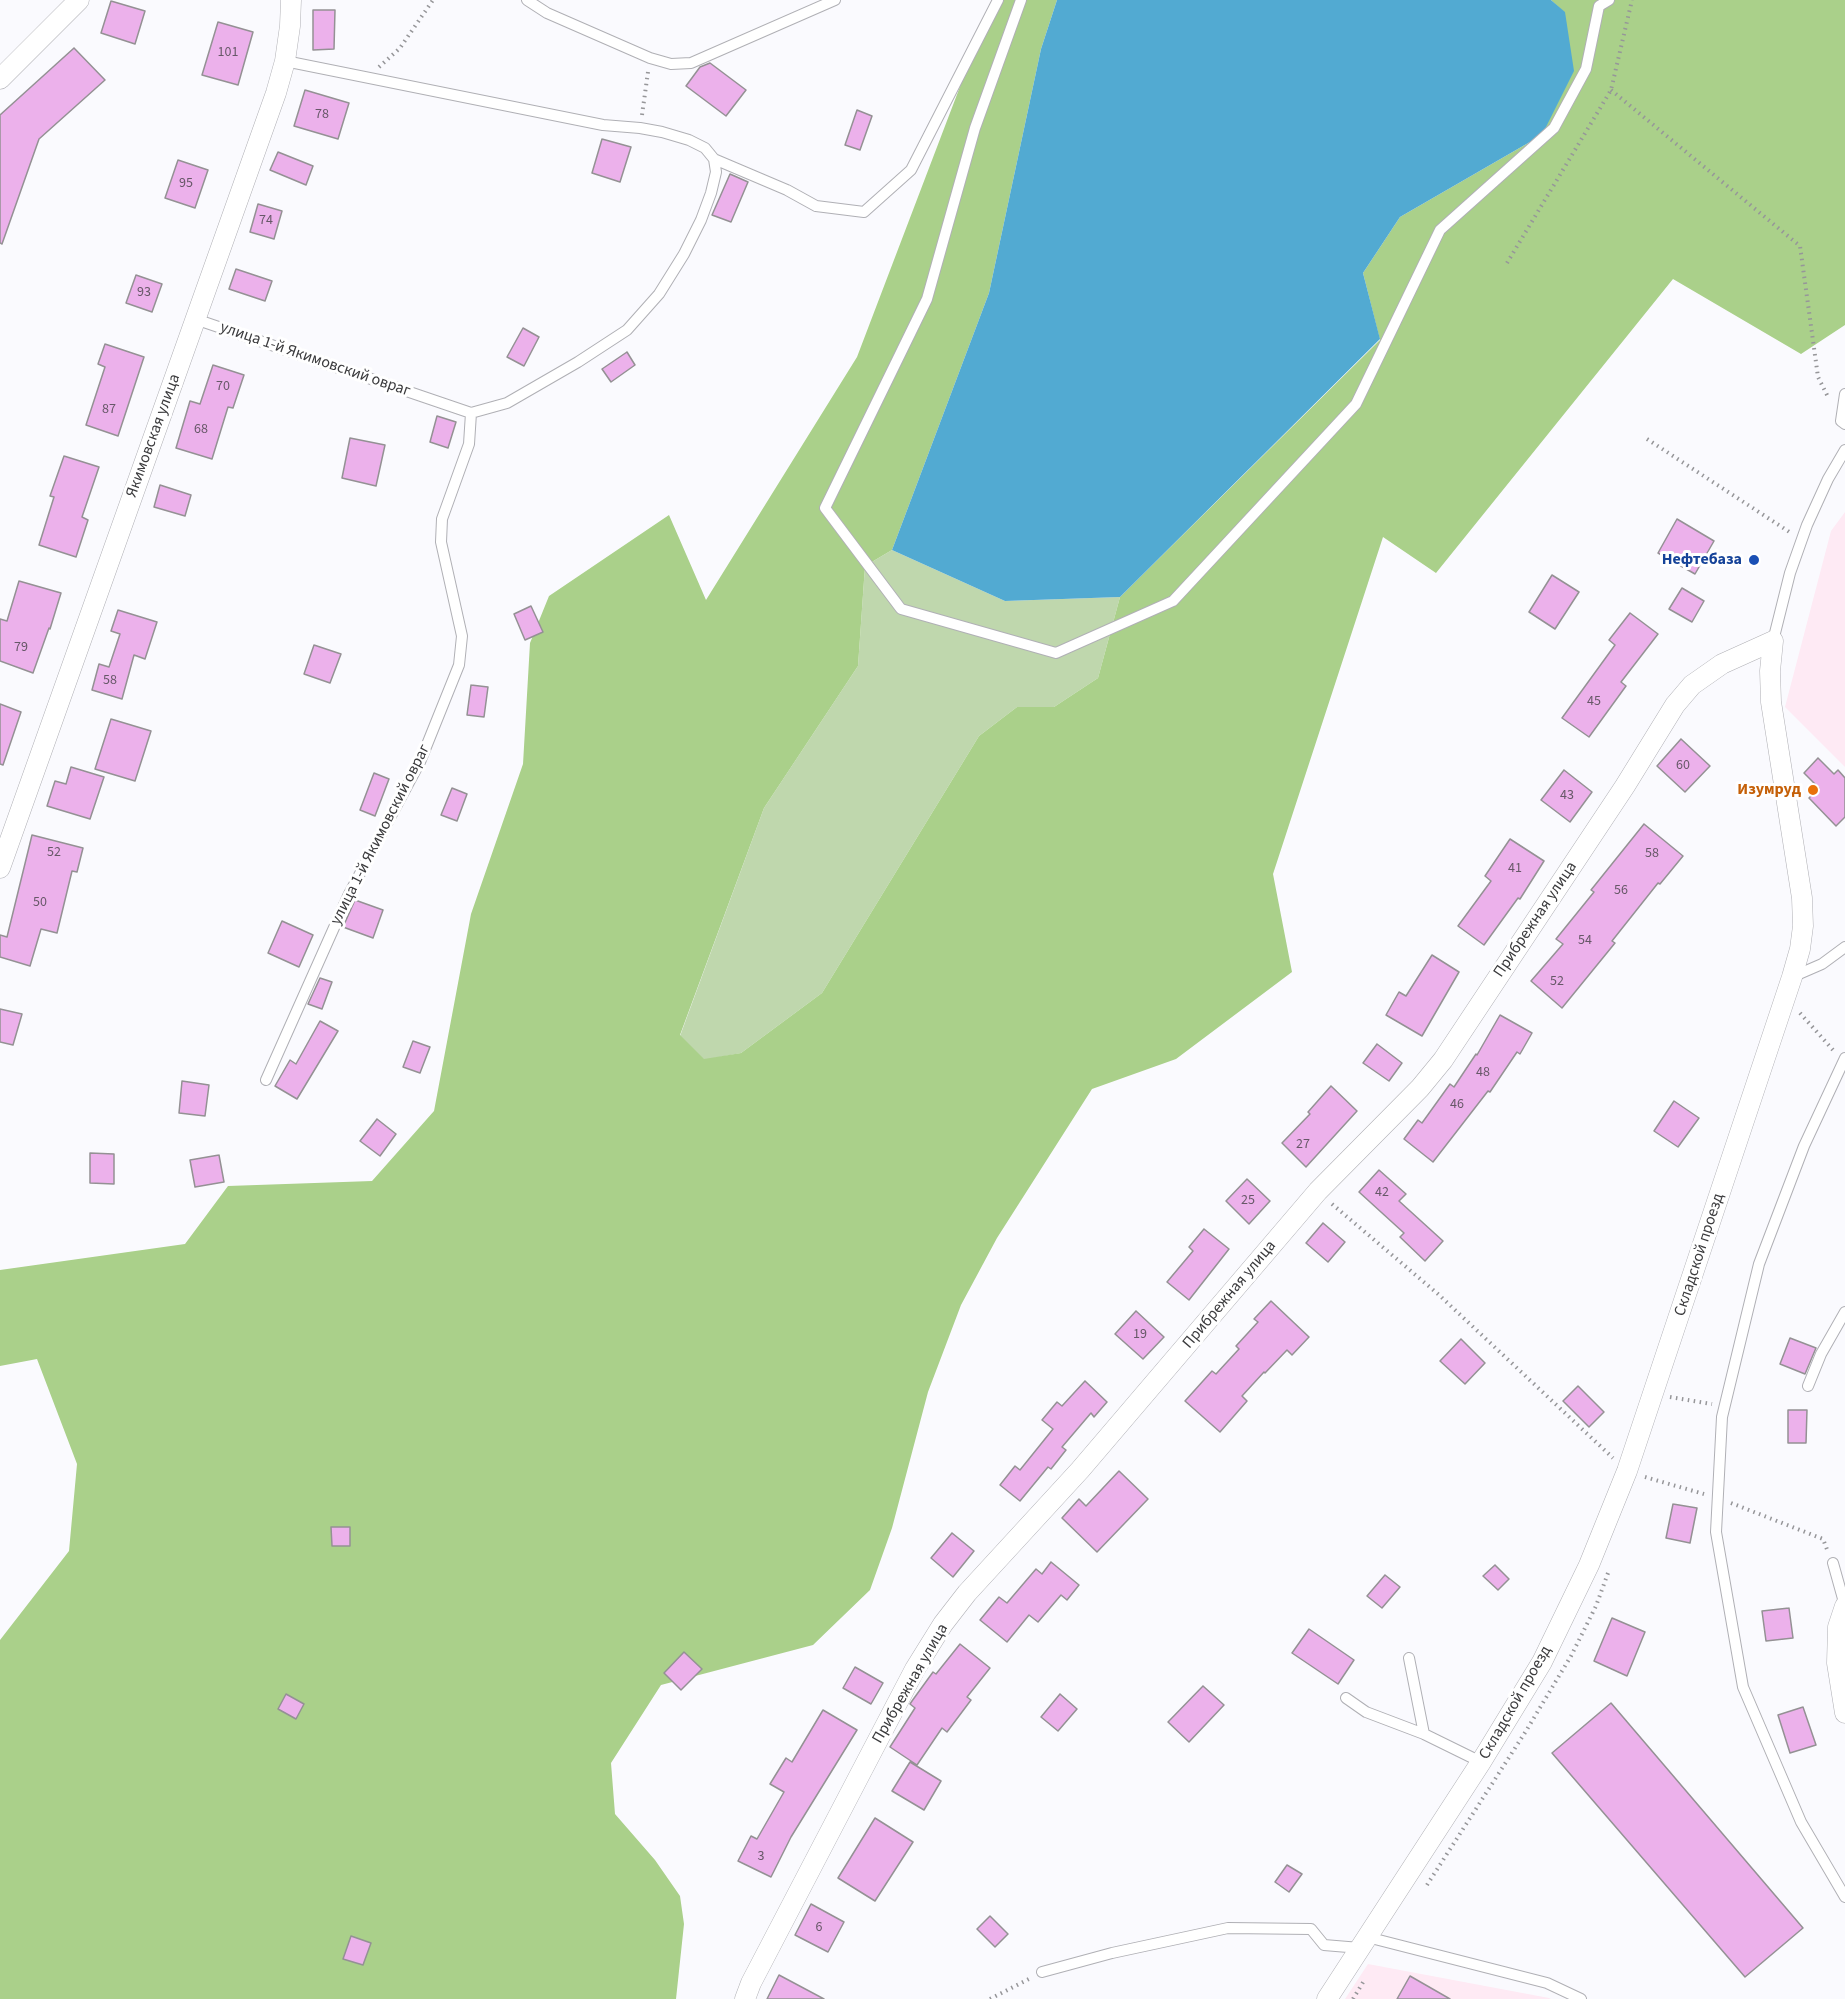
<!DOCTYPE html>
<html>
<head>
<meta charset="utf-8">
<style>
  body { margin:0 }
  canvas { display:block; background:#fafafe }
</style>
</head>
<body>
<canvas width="1845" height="1999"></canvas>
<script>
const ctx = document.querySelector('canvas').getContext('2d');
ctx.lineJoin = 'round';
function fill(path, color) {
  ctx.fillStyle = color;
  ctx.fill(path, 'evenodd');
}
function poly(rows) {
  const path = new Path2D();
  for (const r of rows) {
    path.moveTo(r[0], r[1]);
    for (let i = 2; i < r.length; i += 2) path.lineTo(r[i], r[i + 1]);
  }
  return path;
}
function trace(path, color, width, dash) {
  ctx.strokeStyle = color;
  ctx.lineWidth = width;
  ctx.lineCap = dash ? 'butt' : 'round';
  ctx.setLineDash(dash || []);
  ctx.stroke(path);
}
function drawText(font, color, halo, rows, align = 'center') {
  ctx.font = font + ' "Source Sans 3",sans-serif';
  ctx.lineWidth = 6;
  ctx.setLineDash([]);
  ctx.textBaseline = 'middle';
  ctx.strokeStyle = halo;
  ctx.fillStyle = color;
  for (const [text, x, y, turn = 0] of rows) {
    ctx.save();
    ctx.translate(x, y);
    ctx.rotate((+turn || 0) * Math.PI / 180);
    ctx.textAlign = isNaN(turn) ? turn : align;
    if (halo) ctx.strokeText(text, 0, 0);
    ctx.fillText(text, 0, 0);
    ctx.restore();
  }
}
fill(poly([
  [1845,512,1845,767,1785,707,1831,531],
  [1368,1964,1549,1998,1551,1999,1345,1999]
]), '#feeaf4');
fill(poly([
  [892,550,1005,601,1120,597,1098,678,1054,707,1017,707,979,736,822,993,741,1053,704,1060,680,1036,764,808,858,666,865,566]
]), '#bfd7ad');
fill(poly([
  [993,0,1057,0,1041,49,989,293,892,550,865,566,858,666,764,808,680,1035,704,1059,741,1053,822,993,979,736,1017,707,1054,707,1098,678,1120,597,1380,340,1363,273,1400,217,1542,135,1565,13,1551,0,1845,0,1845,325,1801,354,1673,279,1436,573,1383,537,1273,874,1292,972,1176,1059,1092,1089,997,1238,961,1305,928,1392,892,1528,870,1590,813,1645,661,1685,611,1763,615,1814,655,1860,680,1896,684,1924,676,1999,0,1999,0,1640,69,1551,77,1464,37,1359,0,1366,0,1270,185,1244,228,1186,372,1181,434,1111,471,914,523,764,530,643,549,596,669,515,706,600,857,357]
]), '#aad08a');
fill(poly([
  [1057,0,1551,0,1565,12,1574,71,1542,135,1400,217,1363,273,1380,339,1120,597,1005,601,892,550,989,293,1041,49]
]), '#52aad2');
const building = poly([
  [111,1,145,11,135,44,101,33,111,1],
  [313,10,335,10,334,49,313,50,313,10],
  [218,22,253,32,238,85,202,75,218,22],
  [74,48,105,80,39,139,2,244,0,243,0,115,74,48],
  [710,63,746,90,726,116,686,86,700,67,710,63],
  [305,90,349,103,338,139,294,126,305,90],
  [857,110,872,116,860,150,845,145,857,110],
  [602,139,631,147,620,182,592,173,602,139],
  [278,152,313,166,306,185,270,170,278,152],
  [178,160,208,170,195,208,165,198,178,160],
  [730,174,748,182,731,222,712,215,730,174],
  [258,204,282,211,274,239,250,232,258,204],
  [236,269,272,281,265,301,229,289,236,269],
  [136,275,162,284,152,312,126,303,136,275],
  [523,328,539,337,524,366,507,357,523,328],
  [105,344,144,357,118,436,86,425,105,367,98,364,105,344],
  [627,352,635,365,611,382,602,369,627,352],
  [213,365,244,375,233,408,228,407,212,459,176,448,190,401,200,404,213,365],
  [437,416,456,422,448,448,430,442,437,416],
  [350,438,385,445,376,486,342,478,350,438],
  [64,456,99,467,82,517,88,520,76,557,39,545,54,497,50,496,64,456],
  [160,485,191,495,185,516,154,507,160,485],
  [1677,519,1714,541,1695,574,1658,553,1677,519],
  [1552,575,1579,592,1555,629,1529,612,1552,575],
  [19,581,61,593,50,629,49,628,33,673,0,661,0,619,7,621,19,581],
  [1682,588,1704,601,1692,622,1669,609,1682,588],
  [531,606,543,632,525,640,514,614,531,606],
  [118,610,157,622,145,659,134,655,122,699,92,690,99,664,109,667,120,634,111,631,118,610],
  [1630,613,1658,634,1621,682,1626,686,1589,737,1562,718,1615,645,1609,640,1630,613],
  [314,645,341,654,330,683,304,674,314,645],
  [471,685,488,687,484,717,467,715,471,685],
  [0,704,21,712,3,765,0,764,0,704],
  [111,719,151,731,135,781,95,769,111,719],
  [1681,739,1710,766,1685,792,1657,766,1681,739],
  [1818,758,1834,774,1838,770,1845,778,1845,817,1836,826,1809,798,1819,788,1804,773,1818,758],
  [71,767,104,777,90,819,47,806,55,781,66,784,71,767],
  [1564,770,1592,792,1570,822,1541,800,1564,770],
  [374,773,389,779,375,816,360,810,374,773],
  [452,788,467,794,457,821,441,815,452,788],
  [1644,824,1683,856,1660,884,1658,883,1612,941,1615,943,1562,1008,1531,981,1563,944,1556,939,1594,892,1591,890,1644,824],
  [32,835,83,848,77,872,72,871,57,933,41,929,30,966,0,957,0,935,7,937,32,835],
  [1510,839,1544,861,1520,899,1518,898,1484,945,1458,926,1491,881,1485,876,1510,839],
  [355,900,383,910,373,938,343,927,355,900],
  [282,921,313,935,299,967,268,953,282,921],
  [1432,955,1459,972,1422,1036,1386,1015,1399,992,1406,996,1432,955],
  [320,978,332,982,322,1009,308,1004,320,978],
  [0,1009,22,1014,13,1045,0,1042,0,1009],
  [1500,1015,1532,1033,1520,1054,1517,1052,1490,1092,1488,1091,1433,1162,1404,1139,1418,1120,1422,1123,1450,1084,1454,1087,1476,1054,1477,1055,1500,1015],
  [320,1021,338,1031,297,1099,275,1086,290,1060,296,1064,320,1021],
  [413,1041,430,1047,420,1073,403,1067,413,1041],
  [1377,1044,1402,1063,1389,1081,1363,1063,1377,1044],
  [182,1081,209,1085,205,1116,179,1113,182,1081],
  [1331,1086,1357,1111,1306,1167,1282,1143,1310,1114,1308,1112,1331,1086],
  [1674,1101,1699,1118,1678,1147,1654,1131,1674,1101],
  [377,1119,396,1134,380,1156,360,1141,377,1119],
  [90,1153,114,1154,114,1184,90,1183,90,1153],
  [219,1155,224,1182,195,1187,190,1160,219,1155],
  [1379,1170,1406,1194,1399,1201,1443,1241,1425,1261,1400,1237,1404,1233,1359,1192,1379,1170],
  [1247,1179,1270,1201,1249,1224,1226,1201,1247,1179],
  [1323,1223,1345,1242,1328,1262,1306,1243,1323,1223],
  [1204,1229,1229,1249,1189,1300,1167,1282,1193,1251,1189,1247,1204,1229],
  [1271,1301,1309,1337,1292,1355,1287,1350,1265,1373,1264,1372,1242,1396,1247,1401,1220,1432,1185,1401,1212,1371,1216,1374,1239,1349,1236,1346,1258,1322,1254,1319,1271,1301],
  [1136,1311,1164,1337,1143,1359,1115,1334,1136,1311],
  [1790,1338,1816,1348,1805,1374,1780,1364,1790,1338],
  [1461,1339,1485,1363,1465,1384,1440,1361,1461,1339],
  [1085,1381,1107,1402,1094,1417,1091,1413,1062,1447,1066,1450,1051,1469,1048,1467,1020,1501,1000,1485,1015,1466,1020,1470,1053,1429,1042,1420,1057,1402,1062,1406,1085,1381],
  [1578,1386,1604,1412,1589,1427,1563,1401,1578,1386],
  [1788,1410,1807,1410,1806,1443,1788,1443,1788,1410],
  [1119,1471,1148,1499,1097,1552,1062,1518,1079,1499,1086,1506,1119,1471],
  [1673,1504,1697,1508,1690,1543,1666,1538,1673,1504],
  [331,1527,350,1527,350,1546,332,1546,331,1527],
  [952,1533,974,1551,953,1577,931,1558,952,1533],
  [1051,1562,1079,1585,1067,1600,1061,1595,1038,1622,1029,1615,1007,1642,980,1620,999,1597,1007,1603,1036,1569,1042,1574,1051,1562],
  [1495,1565,1509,1579,1498,1590,1483,1576,1495,1565],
  [1385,1575,1400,1587,1382,1608,1367,1596,1385,1575],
  [1789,1608,1793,1638,1766,1641,1762,1611,1789,1608],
  [1612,1618,1645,1632,1627,1676,1594,1661,1612,1618],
  [1309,1629,1354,1660,1338,1684,1292,1653,1309,1629],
  [960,1644,990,1668,967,1697,971,1700,947,1732,942,1728,917,1765,890,1747,915,1708,910,1704,912,1701,933,1672,936,1674,960,1644],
  [684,1652,702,1669,681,1690,664,1673,684,1652],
  [855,1667,883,1683,871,1704,843,1688,855,1667],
  [1203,1686,1224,1705,1189,1742,1168,1722,1203,1686],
  [286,1694,304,1704,296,1719,278,1709,286,1694],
  [1060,1694,1077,1709,1058,1731,1041,1717,1060,1694],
  [1611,1703,1803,1928,1745,1977,1552,1753,1611,1703],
  [1803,1707,1816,1745,1790,1753,1778,1715,1803,1707],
  [823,1710,857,1730,791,1837,771,1877,738,1861,751,1836,757,1839,784,1792,770,1784,786,1758,792,1762,823,1710],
  [910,1762,941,1781,924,1810,892,1791,910,1762],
  [875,1818,913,1842,875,1901,838,1878,875,1818],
  [1287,1865,1302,1874,1289,1892,1275,1882,1287,1865],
  [811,1904,844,1922,828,1952,795,1935,811,1904],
  [990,1916,1008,1934,995,1947,977,1929,990,1916],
  [351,1936,371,1943,363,1965,343,1959,351,1936],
  [779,1975,824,1999,767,1999,779,1975],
  [1410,1976,1450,1999,1397,1999,1410,1976]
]);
fill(building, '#ecb1eb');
trace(building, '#949194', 1.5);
const service = poly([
  [527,0,547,13,650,58,671,64,691,63,835,0],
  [1021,0,975,128,927,299,825,508,901,609,1056,653,1173,601,1356,404,1440,230,1554,128,1586,69,1599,6,1609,0],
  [285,61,603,125,640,128,662,132,689,140,705,148,714,159,716,172,711,193,701,220,684,254,659,294,627,330,578,362,507,403,471,413],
  [714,159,787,190,816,206,864,212,911,170,998,0],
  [195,319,471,413,469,444,442,519,441,542,462,636,459,665,420,762,349,894,266,1080],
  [1845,394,1841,421,1845,424],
  [1773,641,1790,573,1807,525,1828,479,1845,450],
  [1792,977,1822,964,1845,947],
  [1845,1058,1804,1146,1759,1264,1722,1417,1716,1532,1743,1687,1801,1822,1845,1897],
  [1808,1386,1821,1354,1845,1312],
  [1833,1563,1845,1606],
  [1409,1658,1424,1734],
  [1346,1698,1366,1712,1424,1734,1481,1762],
  [1367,1937,1547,1983,1581,1999],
  [1042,1972,1112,1953,1228,1928,1311,1929,1324,1945,1360,1948]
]);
const minor = poly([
  [0,79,79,0],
  [0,868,276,93,285,61,290,26,291,0],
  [1845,1606,1838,1627,1837,1663,1845,1713],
  [745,1999,751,1983,915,1669,943,1624,967,1593,1080,1470,1318,1191,1420,1088,1443,1060,1625,786,1675,705,1692,685,1722,664,1773,641],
  [1327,1999,1481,1762,1542,1662,1589,1565,1627,1471,1792,977,1800,949,1803,926,1802,898,1771,702,1770,671,1773,641]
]);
trace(service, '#b0b0b5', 12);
trace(minor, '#b0b0b5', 21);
trace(poly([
  [379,67,400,48,433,0],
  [1611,90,1800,246,1818,377,1829,399],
  [642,115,648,72],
  [1507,263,1611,90,1632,0],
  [1647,439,1791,533],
  [1800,1013,1833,1050],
  [1332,1204,1438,1294,1613,1458],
  [1670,1397,1712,1404],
  [1645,1477,1704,1494],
  [1731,1503,1823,1539,1828,1552],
  [1427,1885,1526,1731,1571,1656,1596,1606,1608,1573],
  [990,1999,1029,1979],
  [1353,1999,1365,1979]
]), '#969699', 4, [1.5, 4.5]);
trace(service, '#fff', 10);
trace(minor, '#fff', 20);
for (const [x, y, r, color] of [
  [1754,560,6,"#1a4fb4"],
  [1813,790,6,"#e8710a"]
]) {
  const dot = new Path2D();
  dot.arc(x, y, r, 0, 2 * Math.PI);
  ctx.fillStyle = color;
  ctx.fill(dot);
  trace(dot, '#fff', 2);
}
drawText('14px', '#675868', null, [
  ["101",228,53],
  ["78",322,115],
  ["95",186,184],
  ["74",266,221],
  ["93",144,293],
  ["70",223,387],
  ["87",109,410],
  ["68",201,430],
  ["79",21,648],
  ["58",110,681],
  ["45",1594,702],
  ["60",1683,766],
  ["43",1567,796],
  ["52",54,853],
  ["58",1652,854],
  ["41",1515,869],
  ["56",1621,891],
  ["50",40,903],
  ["54",1585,941],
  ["52",1557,982],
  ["48",1483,1073],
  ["46",1457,1105],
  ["27",1303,1145],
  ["42",1382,1193],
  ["25",1248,1201],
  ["19",1140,1335],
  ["3",761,1857],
  ["6",819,1928]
]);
drawText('16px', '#3b3b3d', '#fff', [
  ["улица 1-й Якимовский овраг",315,360,19],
  ["Якимовская улица",154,436,-70],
  ["улица 1-й Якимовский овраг",381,835,-63],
  ["Прибрежная улица",1536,920,-56],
  ["Складской проезд",1700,1255,-72],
  ["Прибрежная улица",1230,1295,-50],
  ["Прибрежная улица",911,1684,-60],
  ["Складской проезд",1516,1703,-60]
]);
drawText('bold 16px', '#164399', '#fff', [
  ["Нефтебаза",1742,560]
], 'right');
drawText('bold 16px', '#c56008', '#fff', [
  ["Изумруд",1801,790]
], 'right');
</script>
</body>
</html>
